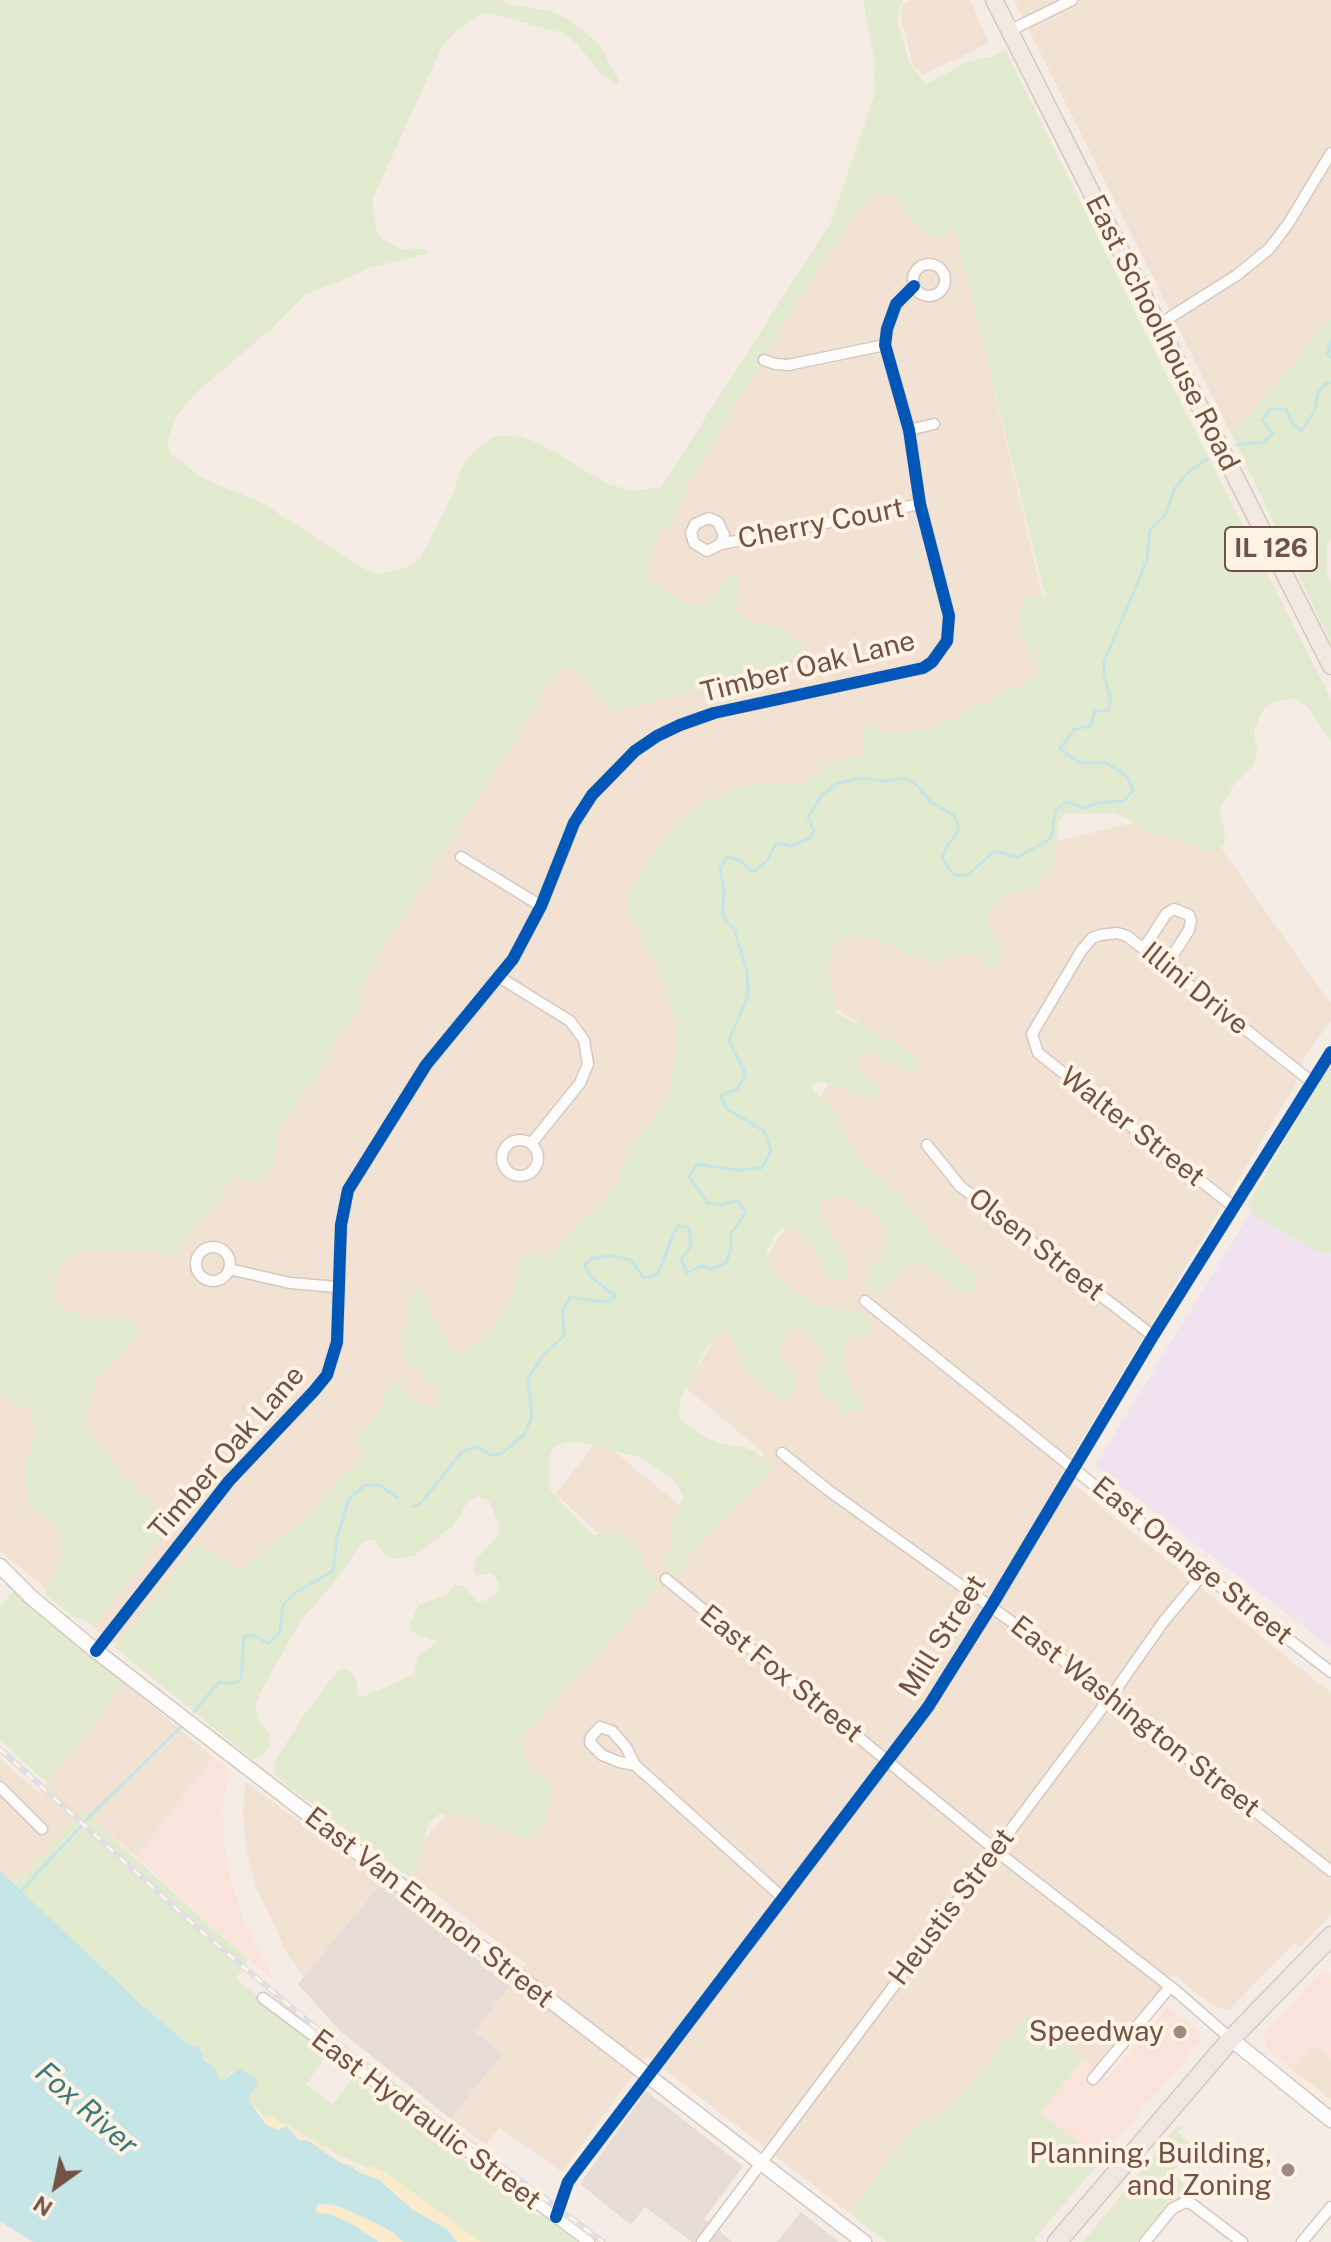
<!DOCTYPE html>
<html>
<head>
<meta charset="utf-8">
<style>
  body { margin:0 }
  #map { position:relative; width:1331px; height:2242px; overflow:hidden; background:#f5ede5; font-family:"Public Sans",sans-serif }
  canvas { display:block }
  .north { position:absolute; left:16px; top:2146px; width:80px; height:80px; -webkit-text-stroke:6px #fff3e4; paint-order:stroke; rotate:213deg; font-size:22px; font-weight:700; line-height:32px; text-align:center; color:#725346 }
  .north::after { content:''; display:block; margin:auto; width:28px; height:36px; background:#725346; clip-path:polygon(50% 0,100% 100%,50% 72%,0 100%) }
</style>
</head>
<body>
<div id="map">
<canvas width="1331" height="2242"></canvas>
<div class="north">N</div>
</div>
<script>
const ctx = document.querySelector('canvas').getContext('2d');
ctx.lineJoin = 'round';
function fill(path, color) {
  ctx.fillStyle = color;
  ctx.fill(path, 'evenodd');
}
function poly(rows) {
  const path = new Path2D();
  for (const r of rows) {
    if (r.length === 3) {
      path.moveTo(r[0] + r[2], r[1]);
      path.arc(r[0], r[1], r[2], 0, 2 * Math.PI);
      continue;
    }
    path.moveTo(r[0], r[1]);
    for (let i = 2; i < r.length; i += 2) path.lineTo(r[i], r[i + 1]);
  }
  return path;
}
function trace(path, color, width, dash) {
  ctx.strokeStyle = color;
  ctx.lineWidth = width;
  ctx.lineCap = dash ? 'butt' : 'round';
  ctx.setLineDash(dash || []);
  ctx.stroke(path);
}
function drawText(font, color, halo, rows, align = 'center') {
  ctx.font = font + ' "Public Sans",sans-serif';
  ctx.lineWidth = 8;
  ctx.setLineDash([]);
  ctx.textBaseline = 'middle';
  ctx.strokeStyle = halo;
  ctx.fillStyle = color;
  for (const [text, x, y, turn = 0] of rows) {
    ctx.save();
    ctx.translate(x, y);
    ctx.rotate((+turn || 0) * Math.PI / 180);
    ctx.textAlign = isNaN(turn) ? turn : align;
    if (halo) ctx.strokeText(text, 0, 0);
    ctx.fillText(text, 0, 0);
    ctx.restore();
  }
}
fill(poly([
  [910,0,970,0,989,43,923,75,913,66,900,13,903,4],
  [1014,0,1331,0,1331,318,1232,435],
  [921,82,1065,691,839,849,670,1143,263,1646,231,1734,89,1624,0,1551,0,910,280,1083],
  [1165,815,1217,842,1331,1004,1331,1020,1304,1058,1294,1087,1061,1474,1331,1693,1331,1915,1299,1948,1294,1944,1229,2010,1219,2008,1201,1997,1173,1974,1094,2068,1028,2014,948,2110,913,2128,849,2213,647,2056,562,2172,499,2128,486,2145,451,2119,502,2054,473,2031,526,1964,401,1868,645,1575,555,1494,599,1439,704,1525,764,1453,685,1387,832,1154,809,1121,859,1023,803,988,809,919,1049,843],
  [125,1683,213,1757,137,1857,84,1812,13,1885,0,1871,0,1758,39,1793],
  [245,1781,382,1882,304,1977,288,1955,256,1887,246,1849,243,1812],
  [1313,2045,1331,2059,1331,2100,1294,2071]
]), '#f1e2d4');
fill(poly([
  [213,1757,229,1768,223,1805,224,1845,232,1884,244,1920,275,1983,137,1857],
  [1324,1970,1331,1976,1331,2059,1313,2046,1294,2071,1269,2051,1265,2045,1264,2033],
  [1168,2006,1201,2033,1200,2042,1098,2161,1040,2112,1084,2059,1107,2078]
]), '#f9e3da');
fill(poly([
  [382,1882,510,1986,474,2031,502,2054,451,2119,339,2030,298,1984],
  [646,2091,743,2166,704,2219,733,2242,692,2242,645,2207,631,2225,580,2184],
  [801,2212,839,2242,777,2242]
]), '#e8ddd6');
fill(poly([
  [1331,1081,1331,1648,1095,1466]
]), '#f0e3ef');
fill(poly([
  [0,0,503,0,506,4,549,11,569,19,599,44,619,81,616,85,601,73,575,42,562,33,484,12,454,33,442,47,372,200,377,232,384,240,402,249,426,249,427,254,365,269,358,274,306,294,272,328,198,391,176,416,167,443,172,455,203,478,264,504,360,567,378,574,409,567,419,560,454,491,461,468,470,455,492,437,516,435,539,443,608,484,633,491,661,487,831,222,875,93,874,59,863,0,904,0,900,6,897,22,910,64,926,84,967,62,991,57,1005,49,1144,331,1331,699,1331,742,1308,708,1296,699,1276,701,1262,711,1254,731,1257,751,1254,765,1234,785,1219,810,1224,828,1225,844,1212,854,1180,840,1141,830,1128,818,1112,813,1064,814,1060,820,1052,867,1045,878,1036,889,1008,893,985,913,989,927,1000,948,1002,963,990,965,978,956,968,953,935,963,907,954,878,939,865,937,850,936,837,943,830,952,830,985,837,1013,904,1048,922,1063,917,1072,911,1073,866,1051,859,1058,857,1069,860,1074,880,1087,879,1094,871,1099,823,1082,812,1085,813,1090,835,1114,856,1155,898,1195,949,1252,977,1271,978,1282,973,1291,960,1292,940,1275,920,1264,908,1265,884,1291,875,1294,869,1290,867,1282,868,1273,886,1244,888,1231,879,1218,864,1206,841,1194,827,1198,820,1204,819,1211,848,1265,848,1276,841,1281,832,1281,827,1276,817,1253,794,1229,782,1228,775,1235,766,1254,780,1281,810,1302,834,1310,856,1310,870,1318,873,1327,865,1336,849,1335,842,1345,844,1367,864,1410,845,1413,817,1389,817,1374,827,1360,818,1342,800,1328,789,1332,778,1345,779,1355,797,1378,794,1394,784,1398,762,1388,745,1368,738,1348,726,1329,706,1349,680,1400,679,1417,695,1431,716,1442,750,1449,775,1467,688,1557,679,1577,666,1566,662,1559,673,1545,672,1529,675,1512,684,1498,676,1482,642,1458,583,1443,567,1442,555,1446,550,1455,549,1488,583,1526,594,1535,609,1531,621,1535,640,1550,642,1558,658,1586,522,1738,528,1770,545,1778,552,1785,551,1805,545,1821,529,1840,488,1825,477,1818,439,1814,429,1823,415,1869,409,1877,284,1783,274,1773,274,1762,304,1715,337,1671,345,1669,355,1675,359,1696,362,1697,414,1675,417,1657,437,1642,411,1632,410,1624,419,1604,447,1595,454,1584,463,1586,477,1602,487,1600,498,1591,500,1586,495,1576,490,1573,476,1576,473,1570,476,1560,499,1534,499,1525,489,1501,477,1496,467,1503,453,1526,414,1556,393,1559,387,1557,375,1540,364,1541,332,1585,301,1620,262,1689,255,1707,258,1719,270,1735,270,1744,267,1752,253,1760,114,1647,198,1543,239,1570,303,1521,349,1468,360,1465,362,1451,356,1444,357,1437,380,1410,387,1389,393,1382,401,1385,410,1399,432,1409,438,1398,439,1390,408,1363,403,1353,400,1335,408,1325,407,1300,416,1287,427,1294,432,1316,451,1348,465,1352,480,1341,493,1326,510,1300,521,1261,528,1255,545,1256,555,1250,580,1220,601,1205,617,1183,627,1153,664,1103,672,1081,678,1037,675,1019,661,978,630,914,628,899,637,878,679,820,708,800,745,786,776,782,805,784,831,761,864,755,863,723,882,732,905,733,931,729,1039,675,1018,623,1020,609,1024,600,1031,595,1045,597,955,229,938,239,924,232,913,223,892,196,883,193,866,198,802,293,686,489,671,523,661,529,645,572,647,580,685,603,703,604,712,600,727,576,736,575,740,583,735,609,741,616,767,626,775,627,800,641,804,649,782,665,747,679,709,685,618,711,609,709,577,672,568,667,559,669,378,956,365,981,356,1011,337,1038,317,1077,278,1129,275,1162,262,1180,232,1178,210,1212,193,1230,176,1255,142,1250,83,1252,66,1260,57,1274,51,1301,84,1318,129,1317,139,1332,120,1357,97,1376,83,1423,129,1483,151,1501,165,1524,164,1532,142,1563,95,1624,73,1617,45,1594,63,1548,57,1529,52,1520,27,1506,26,1460,37,1434,32,1417,27,1409,0,1395],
  [1331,318,1331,539,1327,546,1327,573,1331,586,1331,643,1232,435],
  [1331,1063,1331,1253,1328,1254,1317,1251,1255,1216,1247,1205],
  [14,1591,46,1620,125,1683,47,1783,0,1740,0,1607],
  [84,1812,249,1960,236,1978,327,2054,306,2085,333,2104,354,2077,538,2216,542,2215,577,2242,476,2242,378,2173,326,2149,293,2128,266,2118,248,2099,256,2089,233,2071,223,2080,220,2079,195,2045,187,2043,143,2006,13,1885],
  [1029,2014,1084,2059,1040,2112,1100,2162,1035,2238,1036,2242,887,2242,849,2213,913,2128,948,2110],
  [1178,2125,1184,2126,1178,2133,1190,2143,1187,2154,1174,2170,1177,2177,1187,2186,1185,2196,1170,2201,1137,2242,1083,2242]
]), '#e2ebcf');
fill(poly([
  [271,2115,281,2124,290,2126,307,2139,317,2141,321,2146,327,2146,330,2149,328,2153,341,2162,351,2164,365,2172,369,2165,385,2172,481,2242,449,2242,351,2165,345,2166,322,2154,318,2146,299,2141,295,2133,286,2127,279,2130,264,2126,260,2116,265,2119],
  [316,2202,340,2203,412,2242,380,2242,335,2224,310,2208]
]), '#f9ebcc');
fill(poly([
  [0,1871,143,2006,187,2043,199,2047,205,2061,215,2068,220,2079,223,2080,239,2069,254,2077,258,2085,248,2099,266,2125,279,2130,286,2126,299,2140,309,2141,342,2164,350,2165,358,2172,379,2180,413,2210,448,2230,457,2242,403,2242,394,2233,374,2222,338,2206,327,2204,318,2204,315,2210,319,2213,329,2214,350,2223,379,2242,33,2242,0,2221]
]), '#c6e5e6');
trace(poly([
  [1331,341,1327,355,1331,358],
  [1237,445,1264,442,1273,434,1262,420,1271,409,1286,409,1292,422,1301,431,1314,412,1318,393,1326,383,1331,383],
  [413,1507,421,1503,462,1452,477,1446,490,1455,501,1454,524,1435,532,1416,528,1379,544,1354,564,1336,563,1310,570,1297,605,1302,616,1296,592,1278,584,1265,593,1258,613,1256,631,1260,644,1278,657,1275,677,1226,689,1228,691,1246,681,1260,687,1273,701,1266,711,1269,726,1263,731,1248,731,1234,746,1212,737,1201,721,1205,708,1203,689,1177,697,1164,736,1170,762,1168,771,1151,764,1131,727,1109,720,1096,737,1089,746,1075,729,1040,748,996,747,971,734,929,723,917,724,887,720,870,727,856,741,861,753,872,767,861,776,843,791,846,809,839,814,831,808,817,823,794,836,784,860,778,883,781,904,778,915,783,931,802,954,815,959,830,947,846,942,858,953,874,967,876,994,851,1018,857,1051,838,1056,809,1067,802,1084,808,1098,803,1124,801,1133,790,1127,776,1106,763,1081,763,1060,749,1073,730,1091,725,1095,711,1108,711,1111,702,1104,674,1104,662,1147,560,1150,530,1165,515,1175,488,1188,472,1208,459],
  [194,1712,219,1682,231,1684,241,1680,244,1636,253,1635,268,1643,280,1632,283,1605,295,1593,333,1571,337,1538,349,1499,365,1485,379,1485,398,1498],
  [19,1893,95,1811,181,1727]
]), '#c6e5e6', 3);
const minor = poly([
  [1009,31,1072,0],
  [929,280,16],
  [1158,325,1237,275,1269,249,1288,224,1331,153],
  [764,360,775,364,788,365,885,345],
  [909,430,934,424],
  [721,544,724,535,718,522,709,518,695,524,691,533,694,543,707,551,721,544,920,504],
  [461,857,541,906],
  [1144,948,1166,914,1174,909,1189,915,1191,921,1189,930,1166,966],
  [499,977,570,1021,584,1040,588,1064,580,1083,531,1144],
  [520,1158,18],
  [927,1145,960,1186,1153,1336],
  [1234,1207,1038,1053,1032,1034,1081,951,1092,938,1100,935,1117,933,1127,936,1312,1082],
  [213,1264,17],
  [229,1269,290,1283,337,1287],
  [865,1301,1212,1580,1331,1672],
  [782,1453,828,1490,1044,1645,1331,1871],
  [666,1579,1004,1857,1176,1991,1231,2039],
  [96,1651,229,1481,314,1391,327,1375,337,1342,341,1225,348,1190,426,1065,513,959,541,906,574,823,592,795,635,751,657,736,680,725,714,713,923,668,932,662,947,641,949,616,920,504,909,430,885,345,887,329,896,304,914,286],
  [635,1765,619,1762,602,1755,590,1743,591,1737,600,1727,612,1731,626,1747,635,1765,783,1898],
  [0,1787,42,1829],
  [263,1998,589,2242],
  [1093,2079,1170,1987],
  [556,2217,568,2182,576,2171,928,1707,992,1605,1153,1336,1331,1052],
  [702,2242,1117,1688,1164,1621,1204,1573],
  [1145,2242,1172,2209,1185,2202,1192,2204,1242,2242],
  [1302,2242,1331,2207]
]);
const tertiary = poly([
  [0,1566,32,1598,96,1651,864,2242],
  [1231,2039,1331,2120]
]);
const primary = poly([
  [994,0,1331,666]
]);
const trunk = poly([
  [1057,2242,1231,2039,1331,1936]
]);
trace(minor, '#d4c8c0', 13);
trace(tertiary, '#d4c8c0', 17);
trace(primary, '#d4c9c3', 19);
trace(trunk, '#d4c9c3', 21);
trace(minor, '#fefcfb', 10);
trace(tertiary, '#fefcfb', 14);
trace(primary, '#f2eae2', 16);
trace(trunk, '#f1e7e2', 18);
const rail = poly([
  [0,1749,202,1932,315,2027,603,2242]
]);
trace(rail, '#e2dfe2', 6);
trace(rail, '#fff3e4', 3, [9]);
trace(poly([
  [96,1651,229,1481,314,1391,327,1375,337,1342,341,1225,348,1190,426,1065,513,959,541,906,574,823,592,795,635,751,657,736,680,725,714,713,923,668,932,662,947,641,949,616,920,504,909,430,885,345,887,329,896,304,914,286],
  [556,2217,568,2182,576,2171,928,1707,992,1605,1153,1336,1331,1052]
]), '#0057b8', 12);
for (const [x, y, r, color] of [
  [1180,2032,8,"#a0897e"],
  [1288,2170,8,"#a0897e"]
]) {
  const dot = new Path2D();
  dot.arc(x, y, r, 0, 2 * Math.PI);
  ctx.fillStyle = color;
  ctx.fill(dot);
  trace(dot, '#fff3e4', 3);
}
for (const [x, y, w] of [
  [1271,549,92]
]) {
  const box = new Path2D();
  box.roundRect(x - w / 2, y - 22, w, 44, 6);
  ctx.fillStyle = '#fff3e4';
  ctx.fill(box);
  trace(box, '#725346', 2);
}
drawText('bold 26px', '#725346', null, [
  ["IL 126",1271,549]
]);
drawText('28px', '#725346', '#fff3e4', [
  ["East Schoolhouse Road",1162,333,63],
  ["Cherry Court",821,524,-11],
  ["Timber Oak Lane",808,667,-14],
  ["Illini Drive",1195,989,39],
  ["Walter Street",1132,1127,38],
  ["Olsen Street",1036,1245,38],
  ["Timber Oak Lane",227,1453,-49],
  ["East Orange Street",1192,1561,39],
  ["Mill Street",943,1636,-58],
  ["East Fox Street",781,1674,39],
  ["East Washington Street",1135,1717,38],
  ["Heustis Street",952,1907,-53],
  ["East Van Emmon Street",429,1908,38],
  ["East Hydraulic Street",426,2120,37]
]);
drawText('28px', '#725346', '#fff3e4', [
  ["Speedway",1164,2032],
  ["Planning, Building,",1272,2154],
  ["and Zoning",1272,2186]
], 'right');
drawText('italic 30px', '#3d797f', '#fff3e4', [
  ["Fox River",86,2109,41]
]);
</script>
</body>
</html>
